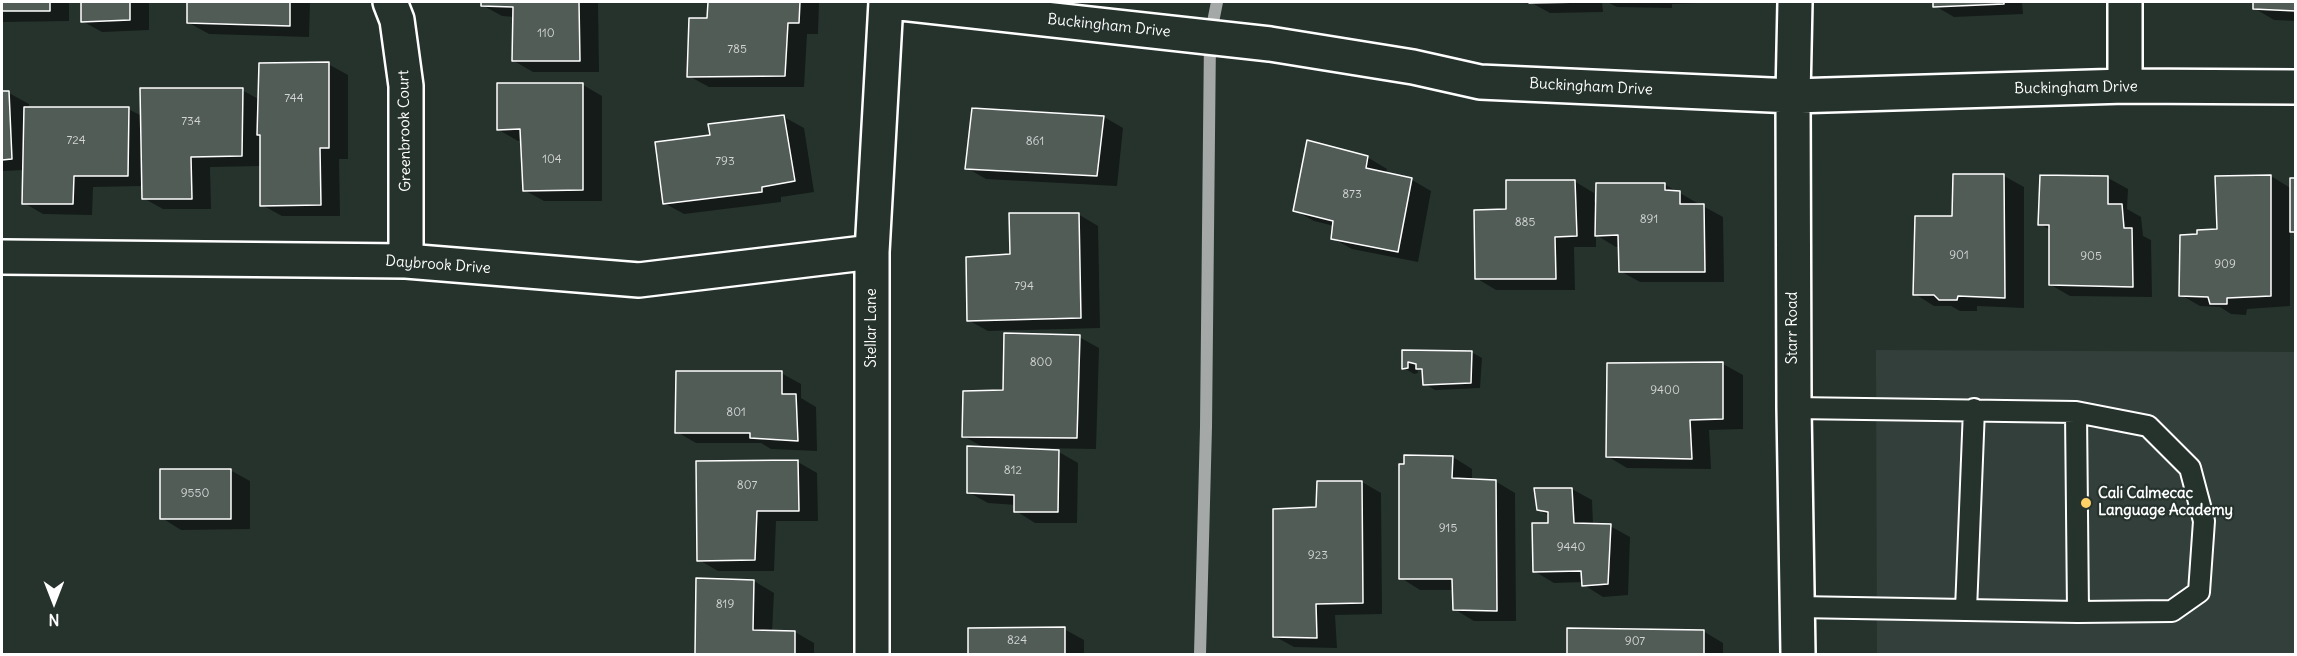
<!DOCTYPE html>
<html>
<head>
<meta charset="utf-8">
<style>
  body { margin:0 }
  #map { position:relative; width:2297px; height:656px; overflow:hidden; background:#26332d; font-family:Delius,sans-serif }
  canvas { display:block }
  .frame { position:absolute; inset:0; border:3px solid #fff; pointer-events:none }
  .north { position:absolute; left:24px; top:572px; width:60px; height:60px; -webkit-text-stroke:4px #26332d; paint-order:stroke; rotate:180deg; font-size:16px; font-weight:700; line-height:24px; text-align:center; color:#fff }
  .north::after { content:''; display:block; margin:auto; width:21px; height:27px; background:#fff; clip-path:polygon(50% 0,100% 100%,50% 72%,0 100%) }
</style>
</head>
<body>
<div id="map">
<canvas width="2297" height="656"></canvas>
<div class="frame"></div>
<div class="north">N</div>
</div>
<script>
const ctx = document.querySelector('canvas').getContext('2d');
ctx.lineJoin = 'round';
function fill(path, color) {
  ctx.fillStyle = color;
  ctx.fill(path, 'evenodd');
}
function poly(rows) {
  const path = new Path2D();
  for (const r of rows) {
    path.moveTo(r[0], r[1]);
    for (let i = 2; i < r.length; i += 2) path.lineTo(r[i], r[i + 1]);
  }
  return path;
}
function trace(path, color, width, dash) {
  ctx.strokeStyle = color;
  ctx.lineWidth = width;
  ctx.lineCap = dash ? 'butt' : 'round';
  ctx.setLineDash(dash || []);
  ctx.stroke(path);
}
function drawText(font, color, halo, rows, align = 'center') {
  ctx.font = font + ' Delius,sans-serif';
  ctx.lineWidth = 4.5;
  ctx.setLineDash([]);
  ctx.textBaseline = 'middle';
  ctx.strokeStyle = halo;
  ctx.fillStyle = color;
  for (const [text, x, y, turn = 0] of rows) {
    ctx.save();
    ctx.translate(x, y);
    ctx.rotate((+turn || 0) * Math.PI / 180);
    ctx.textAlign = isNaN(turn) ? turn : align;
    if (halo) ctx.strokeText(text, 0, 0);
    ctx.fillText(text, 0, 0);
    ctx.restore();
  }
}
fill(poly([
  [1876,350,2295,352,2295,654,1877,654]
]), '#333f3a');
fill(poly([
  [2,2,69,2,69,21,2,22],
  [82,2,149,2,149,30,102,32,82,21],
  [189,2,310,2,309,37,209,34,189,23],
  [482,2,598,2,599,72,533,72,514,61,514,17,502,16,482,5],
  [709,2,819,2,818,34,807,34,804,87,709,87,689,76,709,19],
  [1511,2,1602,2,1603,12,1550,13,1530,2],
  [1607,2,1700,2,1700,3,1672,4,1672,8,1617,7],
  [1935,2,2022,2,2023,14,1954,17,1935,6],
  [2254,2,2296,2,2296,21,2274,20,2254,8],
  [328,64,348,75,348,159,339,159,340,216,282,216,262,205,262,166,210,167,211,209,163,209,143,198,143,186,93,187,92,215,43,214,24,203,24,170,2,171,2,92,9,93,29,104,29,109,128,109,142,116,242,90,260,100],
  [583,85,602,96,602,201,544,201,524,190,522,141,518,141,499,130],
  [784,117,804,128,814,192,781,197,781,202,684,214,664,203,711,136],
  [1104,117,1123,128,1117,186,986,179,967,168],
  [1367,157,1387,169,1386,174,1412,180,1431,191,1418,262,1352,249,1332,238,1334,226,1314,221,1294,210],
  [1954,176,2004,176,2024,187,2024,308,1977,306,1977,311,1960,311,1951,306,1934,306,1915,294,1953,217],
  [2042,176,2108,178,2128,189,2127,209,2141,217,2143,236,2151,240,2152,297,2070,296,2051,285,2050,230,2040,224],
  [2271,176,2292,189,2296,180,2296,233,2290,230,2290,306,2247,309,2246,315,2231,314,2220,307,2200,306,2181,295,2199,235,2219,231],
  [1574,181,1594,193,1594,202,1664,184,1699,204,1699,206,1703,206,1723,217,1724,282,1640,282,1620,271,1620,246,1616,247,1596,235,1596,247,1574,247,1575,290,1496,290,1476,278,1507,210],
  [1078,214,1098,226,1100,328,988,331,968,320,1011,256],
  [1079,337,1099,348,1096,449,1037,448,1036,451,1059,452,1078,463,1077,523,1035,523,1016,511,1016,505,988,503,968,492,985,448,963,436,1005,392],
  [1403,352,1471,352,1482,358,1480,388,1435,390,1425,384,1424,372,1417,368,1418,373,1414,374,1404,368],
  [1608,364,1723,364,1743,375,1743,429,1709,430,1711,469,1627,468,1607,456],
  [781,373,801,384,801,398,816,407,817,451,771,449,761,443,696,443,677,432],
  [1453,457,1472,469,1472,481,1495,481,1515,493,1516,621,1474,621,1454,609,1454,590,1420,590,1401,578],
  [798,462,817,473,818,521,776,521,774,571,718,571,699,560],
  [230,470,250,481,250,529,181,530,162,518],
  [1362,482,1381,493,1382,614,1335,615,1337,648,1294,647,1274,636,1318,508],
  [1572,489,1592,500,1593,525,1610,526,1630,537,1628,595,1603,597,1584,585,1584,582,1554,583,1534,571,1549,525,1549,516,1538,509,1536,490],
  [697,580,754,581,774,593,772,632,795,632,814,643,814,654,697,654],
  [970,629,1064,629,1084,640,1084,654,969,654],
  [1568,629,1703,631,1723,643,1723,654,1569,654]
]), '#0007');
trace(poly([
  [1200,654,1206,427,1210,37,1217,2]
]), '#a4a9a7', 12);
const building = poly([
  [2,2,50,2,50,11,2,11,2,2],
  [81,2,130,2,130,20,81,22,81,2],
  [187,2,290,2,290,26,187,23,187,2],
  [481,2,579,2,580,61,512,61,513,7,481,6,481,2],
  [708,2,800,2,799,23,788,23,785,76,687,77,689,18,707,18,708,2],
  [1529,2,1584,2,1529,3,1529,2],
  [1933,2,2004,2,2004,4,1933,7,1933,2],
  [2253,2,2296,2,2296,11,2253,9,2253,2],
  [329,62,329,148,320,148,321,205,260,206,260,135,257,135,259,63,329,62],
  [497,83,583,83,583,190,523,191,520,129,497,130,497,83],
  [140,88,243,88,242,156,191,157,192,199,142,199,140,88],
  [2,91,9,91,12,159,2,160,2,91],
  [24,107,129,107,128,176,74,176,73,204,22,204,24,107],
  [972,108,1104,116,1097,176,965,169,972,108],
  [784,115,795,181,762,187,762,192,663,204,655,142,710,135,708,124,784,115],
  [1307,140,1368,156,1366,168,1412,178,1398,252,1331,239,1333,221,1293,211,1307,140],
  [1953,174,2004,174,2005,298,1958,296,1957,300,1939,300,1934,295,1913,295,1915,216,1952,216,1953,174],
  [2040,175,2108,176,2108,204,2122,204,2124,228,2132,228,2133,287,2049,285,2049,225,2038,225,2040,175],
  [2271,175,2271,296,2227,298,2227,304,2210,304,2208,297,2179,296,2180,235,2197,234,2197,230,2217,229,2215,176,2271,175],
  [2290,178,2296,178,2296,232,2290,232,2290,178],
  [1506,180,1575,180,1577,236,1555,237,1556,279,1475,279,1474,210,1506,209,1506,180],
  [1596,183,1665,183,1665,190,1680,191,1680,204,1704,204,1705,272,1619,272,1618,235,1595,236,1596,183],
  [1009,213,1079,213,1081,318,967,321,966,257,1010,254,1009,213],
  [1004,333,1080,335,1077,438,962,437,963,391,1003,390,1004,333],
  [1402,350,1472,351,1471,383,1423,385,1422,369,1416,369,1416,364,1408,362,1408,368,1402,369,1402,350],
  [1723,362,1723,419,1690,420,1692,459,1606,457,1607,363,1723,362],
  [676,371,782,371,782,394,796,394,798,441,750,438,750,433,675,433,676,371],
  [967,446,1059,450,1058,512,1014,512,1014,495,967,493,967,446],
  [1404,455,1453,456,1452,478,1496,480,1497,611,1453,610,1452,579,1399,579,1399,464,1404,464,1404,455],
  [798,460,799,511,757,511,755,560,697,561,696,461,798,460],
  [160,469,231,469,231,519,160,519,160,469],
  [1317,481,1362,481,1363,603,1316,604,1317,638,1273,637,1273,509,1316,507,1317,481],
  [1534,488,1572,488,1574,523,1611,524,1608,584,1582,586,1581,571,1533,572,1532,523,1548,523,1548,512,1537,510,1534,488],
  [696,578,754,580,753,630,795,631,795,654,695,654,696,578],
  [1065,627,1065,654,968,654,968,628,1065,627],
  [1567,628,1704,630,1704,654,1567,654,1567,628]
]);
fill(building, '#515c57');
trace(building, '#fff', 1.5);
const service = poly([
  [1794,408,2076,412,2148,426,2190,468,2204,521,2199,592,2172,611,2078,612,1798,607],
  [2076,412,2078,612],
  [1966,610,1974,409]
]);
const minor = poly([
  [390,2,397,20,406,86,406,261],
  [892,2,1270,44,1413,67,1480,82,1793,96,2125,86,2296,87],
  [1795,2,1793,96,1794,408,1798,654],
  [2125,2,2125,86],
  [2,257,406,261,639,280,872,252],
  [872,654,872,252,886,2]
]);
trace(service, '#fff', 24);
trace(minor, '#fff', 38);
trace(service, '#26332d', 20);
trace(minor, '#26332d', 33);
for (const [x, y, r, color] of [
  [2086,503,6,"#ffd166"]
]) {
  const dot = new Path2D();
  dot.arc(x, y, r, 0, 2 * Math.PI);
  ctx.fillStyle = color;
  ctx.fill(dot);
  trace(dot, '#26332d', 2);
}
drawText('12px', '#d4d6d5', null, [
  ["110",546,34],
  ["785",737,50],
  ["744",294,99],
  ["734",191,122],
  ["724",76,141],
  ["861",1035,142],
  ["104",552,160],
  ["793",725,162],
  ["873",1352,195],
  ["891",1649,220],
  ["885",1525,223],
  ["901",1959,256],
  ["905",2091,257],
  ["909",2225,265],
  ["794",1024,287],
  ["800",1041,363],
  ["9400",1665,391],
  ["801",736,413],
  ["812",1013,471],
  ["807",747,486],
  ["9550",195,494],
  ["915",1448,529],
  ["9440",1571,548],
  ["923",1318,556],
  ["819",725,605],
  ["824",1017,641],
  ["907",1635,642]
]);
drawText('15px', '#fff', '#26332d', [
  ["Buckingham Drive",1109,26,6],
  ["Buckingham Drive",1591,87,3],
  ["Buckingham Drive",2076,88,-1],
  ["Greenbrook Court",405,131,-91],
  ["Daybrook Drive",438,265,4],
  ["Stellar Lane",872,328,-90],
  ["Starr Road",1793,328,-90]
]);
drawText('bold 15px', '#fff', '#26332d', [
  ["Cali Calmecac",2098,494],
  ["Language Academy",2098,511]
], 'left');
</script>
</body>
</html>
